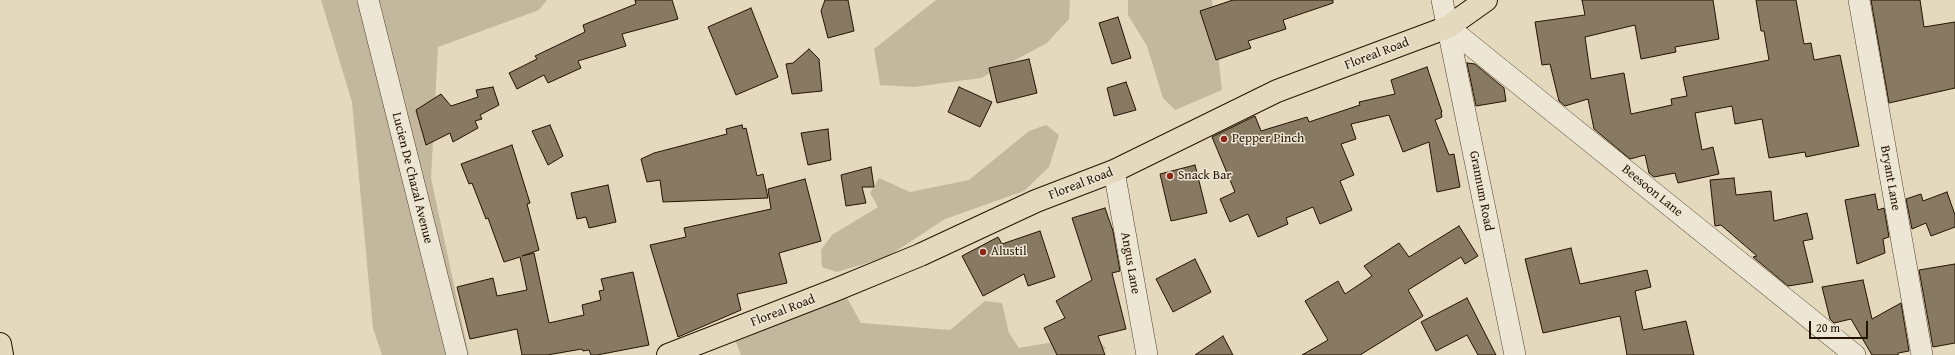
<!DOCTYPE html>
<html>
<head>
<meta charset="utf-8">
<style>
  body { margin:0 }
  #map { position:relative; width:1955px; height:355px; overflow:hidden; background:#e4d8bd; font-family:"Gentium Book Plus",serif }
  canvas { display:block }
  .scale { position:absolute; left:1809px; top:321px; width:59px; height:18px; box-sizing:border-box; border:2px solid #241301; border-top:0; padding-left:5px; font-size:12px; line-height:14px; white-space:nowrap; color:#241301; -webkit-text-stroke:3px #ede6d4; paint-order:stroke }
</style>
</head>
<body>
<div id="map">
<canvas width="1955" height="355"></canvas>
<div class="scale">20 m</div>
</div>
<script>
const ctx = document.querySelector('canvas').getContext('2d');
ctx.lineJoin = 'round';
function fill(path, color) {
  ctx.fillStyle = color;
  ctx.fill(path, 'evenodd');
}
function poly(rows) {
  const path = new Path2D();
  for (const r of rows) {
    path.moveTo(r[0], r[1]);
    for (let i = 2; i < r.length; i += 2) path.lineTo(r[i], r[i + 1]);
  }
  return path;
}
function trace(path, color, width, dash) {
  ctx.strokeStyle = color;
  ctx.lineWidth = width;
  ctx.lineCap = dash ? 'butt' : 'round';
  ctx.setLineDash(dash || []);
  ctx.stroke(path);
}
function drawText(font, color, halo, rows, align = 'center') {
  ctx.font = font + ' "Gentium Book Plus",serif';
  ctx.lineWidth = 3;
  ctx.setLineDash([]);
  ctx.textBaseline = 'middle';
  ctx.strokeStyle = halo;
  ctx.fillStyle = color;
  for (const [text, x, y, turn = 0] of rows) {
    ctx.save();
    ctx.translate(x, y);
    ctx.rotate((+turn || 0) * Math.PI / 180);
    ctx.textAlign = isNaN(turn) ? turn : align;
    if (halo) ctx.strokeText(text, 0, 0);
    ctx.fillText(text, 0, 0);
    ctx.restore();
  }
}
fill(poly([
  [321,0,547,0,539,10,438,47,431,178,469,355,382,355,373,328,352,102],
  [936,0,1070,0,1069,19,1047,43,981,78,914,87,880,85,874,49],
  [1128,0,1212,0,1222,90,1175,110,1163,98,1147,46,1128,15],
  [1046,125,1059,135,1049,167,1024,191,945,219,887,257,837,272,822,267,821,250,832,235,878,207,870,193,879,178,910,192,969,180,1029,131],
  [846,296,861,323,950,330,985,301,1002,303,1009,333,1019,348,1093,335,1106,348,1099,355,741,355,734,337]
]), '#c3b79d');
const building = poly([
  [635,0,672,0,678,19,622,34,626,46,578,61,581,68,548,83,544,75,517,89,509,73,537,59,535,56,585,32,583,25,636,4,635,0],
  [825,0,848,0,854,31,828,38,821,11,825,0],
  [1233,0,1333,0,1333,3,1283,20,1286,29,1248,41,1251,48,1216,60,1200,11,1233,0],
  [1582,0,1713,0,1719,39,1675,47,1676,52,1641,59,1635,25,1585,37,1591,79,1624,73,1631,114,1672,105,1671,99,1687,96,1683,77,1769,60,1764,31,1761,31,1756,0,1796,0,1804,44,1811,43,1814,60,1840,55,1859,146,1806,157,1805,152,1769,158,1762,119,1735,124,1732,106,1695,113,1702,150,1713,147,1719,174,1678,183,1675,173,1654,177,1649,173,1645,155,1630,159,1594,129,1588,99,1565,106,1559,101,1550,64,1542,65,1535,22,1585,15,1582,0],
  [1871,0,1920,0,1924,27,1955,22,1955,88,1889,103,1871,0],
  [751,8,778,77,736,95,708,27,751,8],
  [1118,17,1131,58,1112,64,1099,23,1118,17],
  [809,49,819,59,822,91,792,94,786,64,793,63,809,49],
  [1029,59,1037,93,997,103,989,68,1029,59],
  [1467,63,1475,64,1504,88,1506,101,1476,106,1467,63],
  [1427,67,1442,112,1441,112,1442,117,1435,120,1449,155,1454,154,1460,187,1437,192,1429,142,1403,152,1389,115,1351,124,1356,139,1341,144,1354,175,1340,181,1352,210,1320,224,1313,207,1286,218,1288,224,1258,237,1248,214,1230,222,1220,199,1235,192,1212,137,1255,116,1261,131,1307,117,1309,122,1360,105,1359,102,1395,94,1391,80,1427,67],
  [1126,82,1136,110,1114,116,1107,88,1126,82],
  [493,87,499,105,480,115,482,119,475,121,478,128,453,142,450,133,426,145,416,110,441,94,451,106,478,97,476,90,493,87],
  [959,87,992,102,980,127,948,112,959,87],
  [550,125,563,156,548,165,532,131,550,125],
  [742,125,743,129,746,128,757,176,763,174,768,198,663,202,660,180,647,182,641,159,654,153,727,134,726,129,742,125],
  [828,129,831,160,808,165,801,133,828,129],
  [512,145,530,203,527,204,539,250,522,256,534,253,549,323,584,315,582,305,601,300,599,291,604,290,601,279,633,272,649,345,597,355,591,355,589,350,583,351,582,349,547,355,522,355,517,329,470,339,457,287,493,278,497,296,527,290,520,257,504,262,488,218,486,219,472,183,469,184,461,164,512,145],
  [1195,165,1207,213,1171,221,1160,174,1195,165],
  [871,167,874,187,862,187,866,203,846,206,841,175,871,167],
  [1734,178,1736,195,1771,191,1774,221,1807,213,1813,239,1803,241,1813,282,1788,286,1753,257,1757,256,1721,225,1715,226,1710,180,1734,178],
  [805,179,821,241,779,253,787,283,737,294,741,310,678,337,650,245,686,237,684,228,771,209,768,189,805,179],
  [608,185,616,222,589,228,586,217,577,219,571,193,608,185],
  [1947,192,1955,215,1955,227,1931,236,1926,223,1912,229,1906,199,1921,194,1923,201,1947,192],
  [1875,194,1878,210,1884,208,1889,237,1883,239,1885,253,1857,264,1845,200,1875,194],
  [1105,208,1113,231,1120,271,1112,273,1126,329,1098,336,1105,355,1057,355,1044,328,1065,318,1056,301,1092,280,1072,218,1105,208],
  [1459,226,1478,256,1465,264,1461,257,1408,290,1423,316,1360,355,1302,355,1328,340,1305,301,1338,281,1345,294,1372,276,1364,266,1399,243,1409,257,1459,226],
  [1040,231,1055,277,1028,286,1024,274,983,296,962,256,998,237,1002,244,1040,231],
  [1571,248,1580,284,1647,270,1651,287,1635,291,1643,330,1686,321,1694,355,1627,355,1620,316,1543,333,1525,259,1571,248],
  [1195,259,1211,292,1173,312,1156,279,1195,259],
  [1955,264,1955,343,1933,347,1919,270,1955,264],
  [1863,280,1872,319,1901,303,1909,351,1898,353,1898,355,1872,355,1851,319,1834,323,1830,319,1822,287,1863,280],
  [1467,298,1496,355,1478,355,1467,335,1436,351,1421,322,1467,298],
  [1223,336,1233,355,1195,355,1223,336]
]);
fill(building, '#887963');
trace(building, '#241301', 1);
const minor = poly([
  [368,0,457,355],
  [1442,0,1515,355],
  [1859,0,1922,355],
  [1448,27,1855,355],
  [1114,171,1147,355]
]);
const major = poly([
  [0,344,2,355],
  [668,355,835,290,920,255,1036,201,1114,171,1277,91,1448,27,1486,0]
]);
trace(minor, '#544430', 22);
trace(major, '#241301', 24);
trace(minor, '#ede6d4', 21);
trace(major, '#e4d8bd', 22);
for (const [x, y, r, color] of [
  [1224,139,4,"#8f2418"],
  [1170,176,4,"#8f2418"],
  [983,252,4,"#8f2418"]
]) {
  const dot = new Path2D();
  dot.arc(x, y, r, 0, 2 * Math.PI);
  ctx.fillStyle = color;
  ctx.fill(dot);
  trace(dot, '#ede6d4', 1.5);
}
drawText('13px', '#241301', '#ede6d4', [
  ["Floreal Road",1377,54,-21],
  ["Lucien De Chazal Avenue",412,178,76],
  ["Bryant Lane",1890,178,80],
  ["Floreal Road",1081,184,-21],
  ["Grannum Road",1481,191,79],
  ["Beesoon Lane",1652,191,39],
  ["Angus Lane",1130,263,80],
  ["Floreal Road",783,311,-21]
]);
drawText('13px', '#241301', '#ede6d4', [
  ["Pepper Pinch",1232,139],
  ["Snack Bar",1178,176],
  ["Alustil",991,252]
], 'left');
</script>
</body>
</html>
